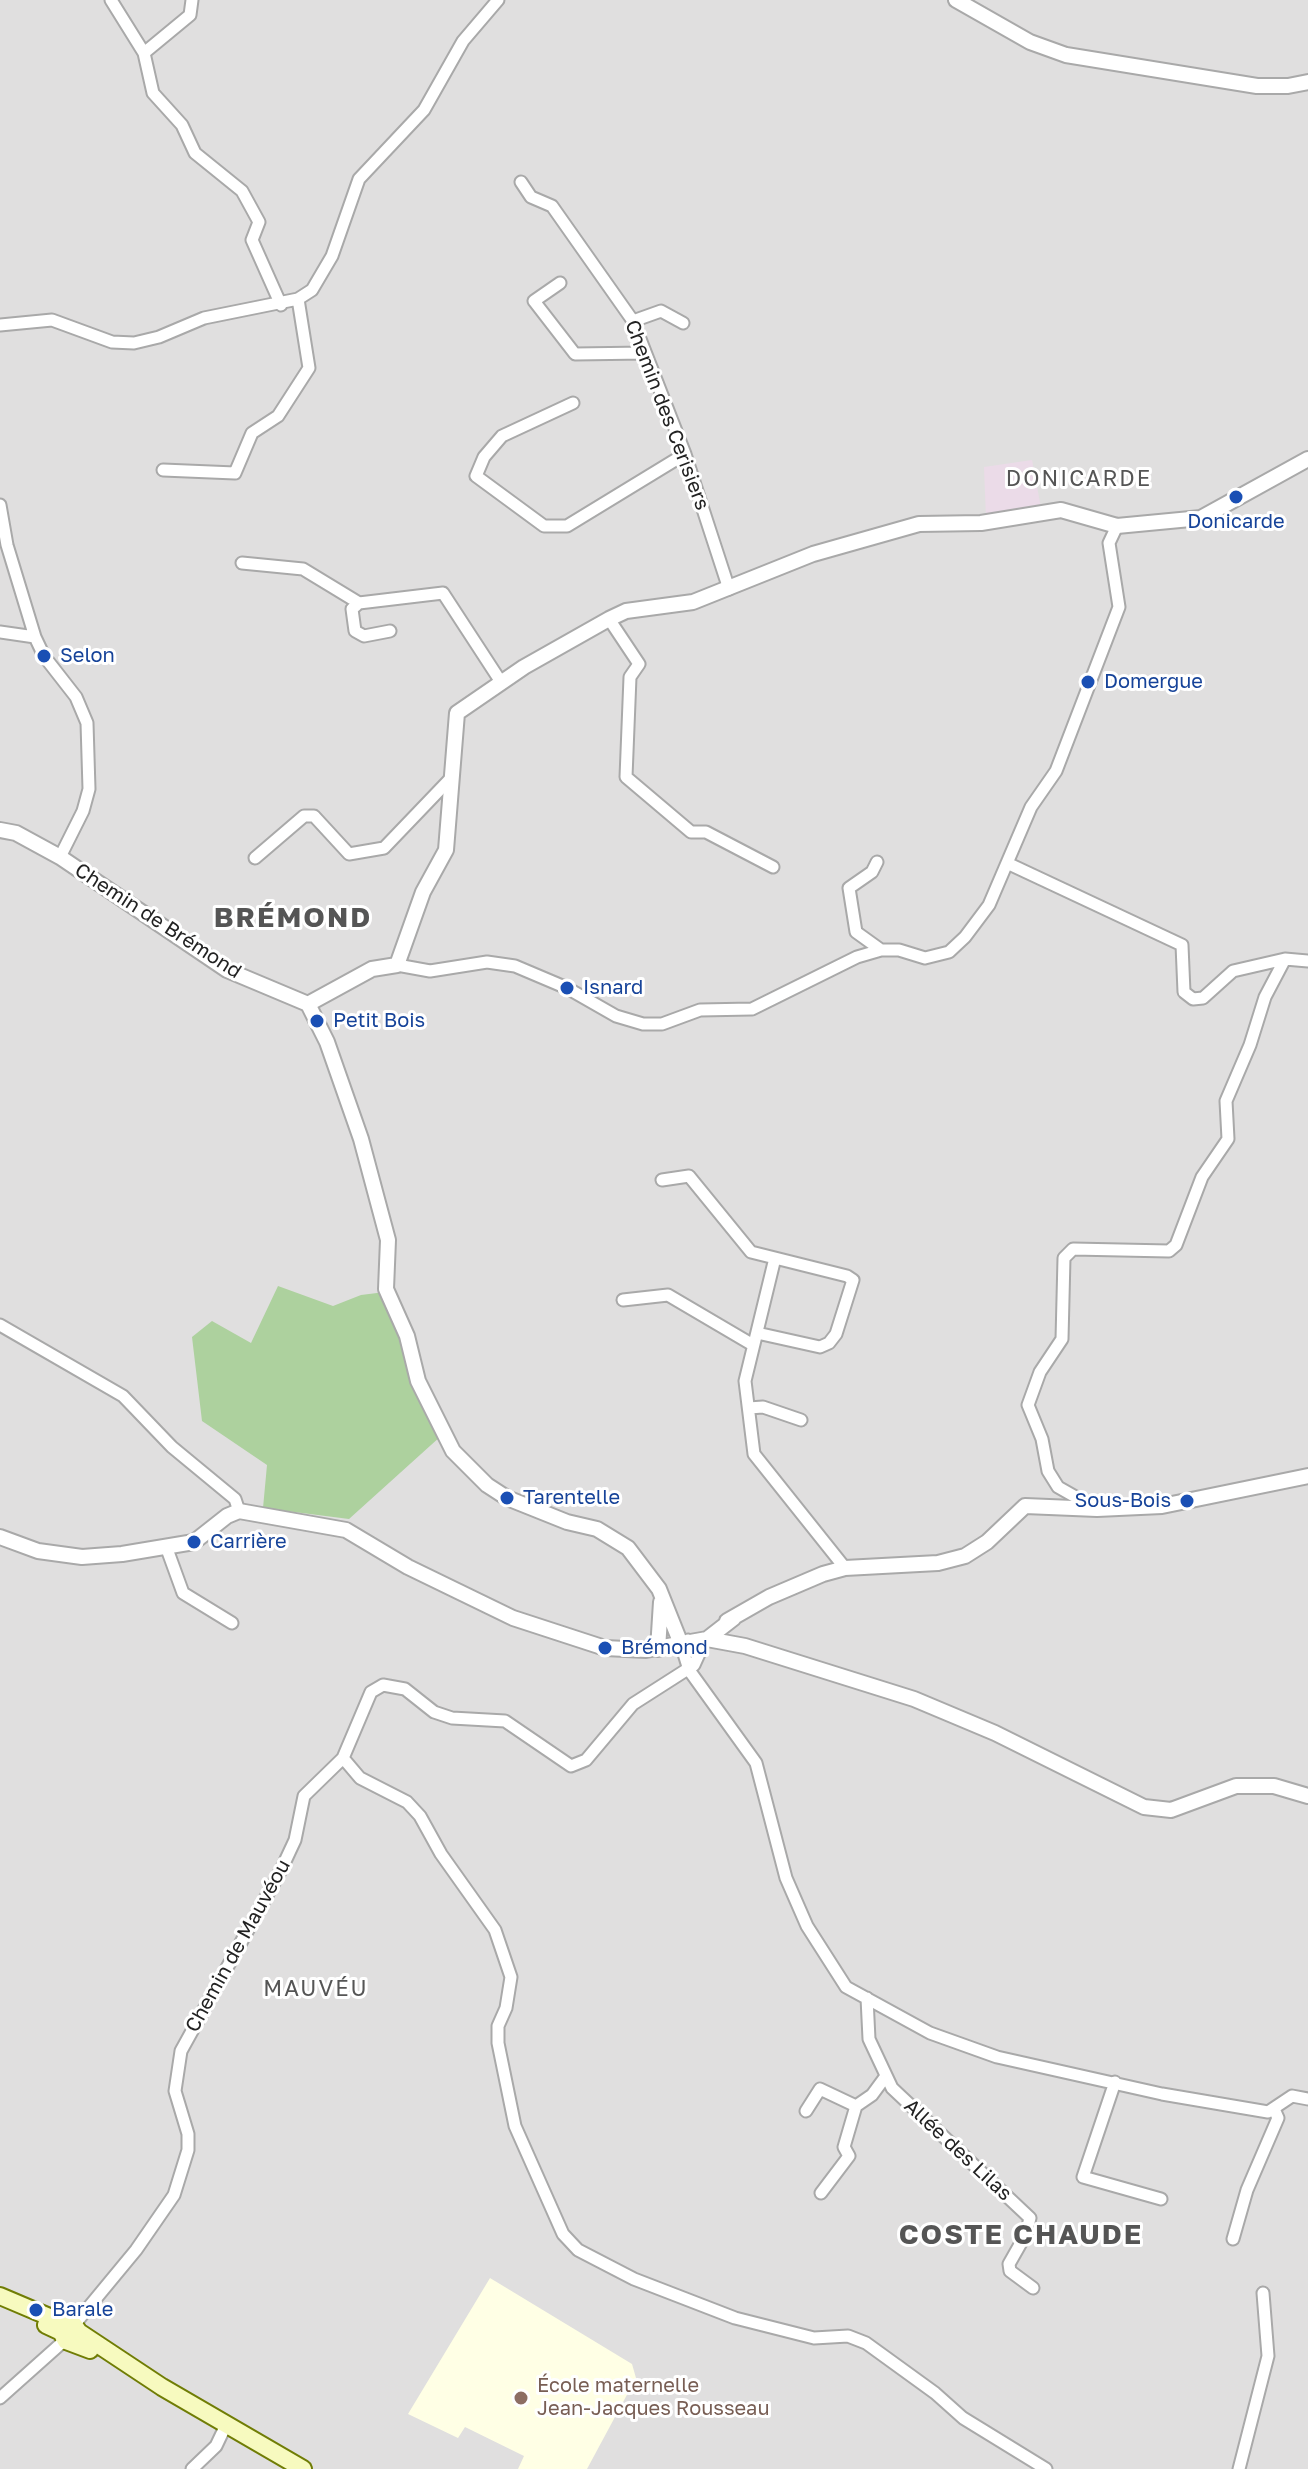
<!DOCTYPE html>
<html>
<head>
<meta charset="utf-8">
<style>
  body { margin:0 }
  canvas { display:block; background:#f2efe9 }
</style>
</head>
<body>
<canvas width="1308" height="2469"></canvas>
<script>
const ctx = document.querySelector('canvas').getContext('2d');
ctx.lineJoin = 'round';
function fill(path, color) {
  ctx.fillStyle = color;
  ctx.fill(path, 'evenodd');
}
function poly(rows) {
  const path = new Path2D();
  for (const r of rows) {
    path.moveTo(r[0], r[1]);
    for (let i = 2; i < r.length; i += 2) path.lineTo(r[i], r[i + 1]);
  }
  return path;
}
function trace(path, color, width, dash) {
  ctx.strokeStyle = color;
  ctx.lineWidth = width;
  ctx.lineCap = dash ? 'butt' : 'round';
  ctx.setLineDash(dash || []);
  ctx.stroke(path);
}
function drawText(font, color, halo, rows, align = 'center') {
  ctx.font = font + ' "Golos Text",sans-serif';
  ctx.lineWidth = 6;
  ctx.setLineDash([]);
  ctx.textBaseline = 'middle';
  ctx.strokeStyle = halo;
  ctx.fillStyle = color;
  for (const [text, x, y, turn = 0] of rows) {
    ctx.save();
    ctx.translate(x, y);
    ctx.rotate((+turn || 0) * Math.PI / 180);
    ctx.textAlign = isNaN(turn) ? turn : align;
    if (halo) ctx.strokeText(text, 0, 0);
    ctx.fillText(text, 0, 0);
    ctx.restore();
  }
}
fill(poly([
  [0,0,1308,0,1308,2469,0,2469]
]), '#e0dfdf');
fill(poly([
  [1032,460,1041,508,986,517,984,467]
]), '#ebdbe8');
fill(poly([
  [490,2278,632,2364,636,2378,587,2469,518,2469,524,2456,465,2427,458,2438,408,2414]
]), '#ffffe5');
fill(poly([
  [278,1286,333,1306,361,1295,385,1292,441,1436,349,1519,263,1508,267,1465,202,1421,192,1337,212,1321,251,1343]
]), '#add19e');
const minor = poly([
  [111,0,144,53,153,93,182,125,195,153,242,191,259,222,252,240,281,305],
  [144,53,190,15,192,0],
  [521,182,531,197,552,206,633,321,685,454,729,589],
  [560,283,534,301,575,354,645,353],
  [633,321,661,311,683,323],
  [0,325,52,320,112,342,134,343,159,337,204,318,298,299,312,290,332,256,359,179,424,110,463,41,498,0],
  [573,403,502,436,484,457,476,476,544,526,567,526,685,454],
  [163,470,235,473,252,433,278,416,309,368,298,299],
  [0,505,7,545,35,637,44,656,76,697,87,723,89,789,83,811,60,857],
  [242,563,303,569,359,603],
  [609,619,639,664,630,677,626,777,691,832,706,832,773,867],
  [390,631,364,636,355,631,352,609,359,603,443,593,501,682],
  [0,632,35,637],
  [255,858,304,816,314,816,349,854,384,848,452,777],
  [877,862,872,872,849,888,856,932,881,950],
  [1007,863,1182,945,1184,992,1193,999,1203,998,1233,971,1285,959,1308,961],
  [397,965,430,971,487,962,515,966,567,988,616,1016,643,1024,662,1024,700,1010,752,1009,857,957,881,950,899,950,925,958,949,952,965,937,989,905,1031,807,1056,771,1119,607,1109,543,1117,526],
  [662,1180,689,1176,751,1252,847,1276,853,1280,836,1334,829,1343,820,1347,757,1333],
  [775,1258,745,1381,754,1454,845,1568],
  [623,1300,668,1295,753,1345],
  [0,1325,123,1396,172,1447,235,1499,239,1511],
  [749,1408,763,1407,801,1420],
  [1095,1508,1058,1487,1048,1471,1042,1439,1028,1405,1040,1372,1062,1339,1064,1258,1073,1249,1169,1251,1176,1245,1202,1177,1228,1139,1226,1101,1250,1045,1265,997,1285,959],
  [167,1549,183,1593,232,1623],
  [681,1644,689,1670,756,1763,786,1878,807,1926,846,1987,930,2033,997,2057,1162,2094,1268,2112,1292,2096,1308,2099],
  [343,1758,360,1778,407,1802,420,1816,441,1854,495,1930,511,1977,506,2008,498,2026,498,2043,515,2126,563,2234,578,2250,634,2279,735,2318,814,2338,848,2336,866,2343,935,2393,963,2418,1046,2469],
  [867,1998,869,2039,892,2088,1030,2218,1026,2234,1009,2264,1010,2271,1033,2288],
  [1115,2082,1083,2177,1161,2199],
  [806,2111,820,2089,856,2106],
  [821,2193,849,2156,844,2147,856,2106,872,2095,886,2076],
  [1233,2239,1247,2190,1278,2118,1274,2109],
  [74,2325,136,2250,174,2195,188,2150,188,2134,175,2091,181,2051,281,1870,295,1840,304,1796,343,1758,371,1692,383,1685,405,1689,434,1712,452,1718,505,1721,571,1766,586,1760,633,1704,694,1665,699,1654,688,1640],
  [0,2398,65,2340],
  [192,2469,216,2446,226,2425],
  [1239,2469,1268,2356,1263,2293]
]);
const tertiary = poly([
  [956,0,1030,42,1066,55,1257,86,1288,86,1308,82],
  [0,830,16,833,60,857,227,970,308,1004,327,1042,361,1139,388,1240,386,1289,407,1336,418,1381,453,1451,487,1485,507,1498,567,1522,597,1529,628,1548,659,1589,681,1644],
  [308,1004,372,969,397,965,423,892,446,850,457,713,524,667,609,619,626,611,693,602,813,554,919,524,981,523,1061,510,1117,526,1201,518,1308,459],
  [0,1537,38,1551,82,1557,122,1554,194,1542,227,1516,239,1511,346,1530,408,1567,513,1618,605,1648,646,1650,707,1639,734,1618],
  [727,1621,769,1597,823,1574,845,1568,938,1563,965,1556,987,1542,1025,1506,1097,1509,1162,1506,1308,1476],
  [707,1639,745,1646,914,1699,995,1733,1144,1807,1171,1810,1236,1786,1274,1786,1308,1796],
  [658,1649,661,1602]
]);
const secondary = poly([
  [0,2296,66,2324,74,2325,79,2332,162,2387,303,2469],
  [46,2325,61,2332,66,2341,90,2350]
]);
trace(minor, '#a9a9a9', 15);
trace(tertiary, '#a9a9a9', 18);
trace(secondary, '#707d05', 20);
trace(minor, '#fff', 11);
trace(tertiary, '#fff', 14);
trace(secondary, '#f7fabf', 16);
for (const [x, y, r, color] of [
  [1236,497,8,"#1a4fb4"],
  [44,656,8,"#1a4fb4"],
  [1088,682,8,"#1a4fb4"],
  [567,988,8,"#1a4fb4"],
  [317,1021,8,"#1a4fb4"],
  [507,1498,8,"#1a4fb4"],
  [1187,1501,8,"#1a4fb4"],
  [194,1542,8,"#1a4fb4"],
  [605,1648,8,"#1a4fb4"],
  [36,2310,8,"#1a4fb4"],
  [521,2398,8,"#8d6e63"]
]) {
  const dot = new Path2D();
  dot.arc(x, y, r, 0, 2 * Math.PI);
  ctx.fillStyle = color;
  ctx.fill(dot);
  trace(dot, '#fff', 3);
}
drawText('20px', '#222', '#fff', [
  ["Chemin des Cerisiers",667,415,69],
  ["Chemin de Brémond",158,921,33],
  ["Chemin de Mauvéou",238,1946,-61],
  ["Allée des Lilas",958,2150,43]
]);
drawText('20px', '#164399', '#fff', [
  ["Donicarde",1236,522,"center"],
  ["Selon",60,656],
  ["Domergue",1104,682],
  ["Isnard",583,988],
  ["Petit Bois",333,1021],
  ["Tarentelle",523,1498],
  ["Sous-Bois",1171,1501,"right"],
  ["Carrière",210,1542],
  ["Brémond",621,1648],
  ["Barale",52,2310]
], 'left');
drawText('20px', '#785e54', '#fff', [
  ["École maternelle",537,2386],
  ["Jean-Jacques Rousseau",537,2409]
], 'left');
ctx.letterSpacing = '2px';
drawText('22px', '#555', '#fff', [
  ["DONICARDE",1079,479],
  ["MAUVÉU",316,1989]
]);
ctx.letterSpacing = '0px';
ctx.letterSpacing = '2px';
drawText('bold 28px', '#555', '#fff', [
  ["BRÉMOND",293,918],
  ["COSTE CHAUDE",1021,2235]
]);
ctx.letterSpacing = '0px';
</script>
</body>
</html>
